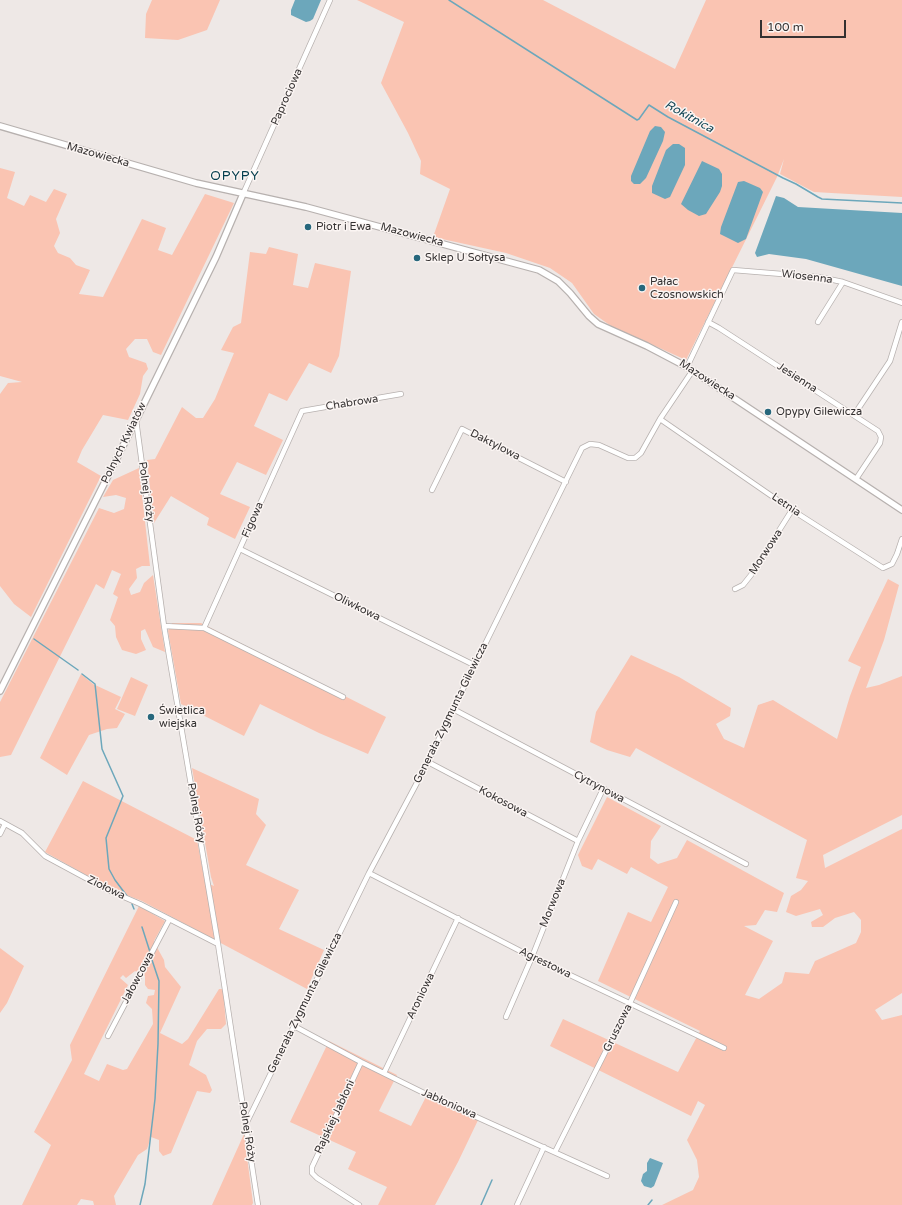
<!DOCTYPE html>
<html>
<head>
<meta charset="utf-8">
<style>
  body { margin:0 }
  #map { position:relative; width:902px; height:1205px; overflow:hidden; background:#eee8e6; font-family:"Varela Round",sans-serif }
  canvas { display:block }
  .scale { position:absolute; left:760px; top:20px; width:86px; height:18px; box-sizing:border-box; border:2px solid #343131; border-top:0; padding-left:5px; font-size:12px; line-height:14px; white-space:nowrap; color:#343131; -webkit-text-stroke:3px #fbf5f3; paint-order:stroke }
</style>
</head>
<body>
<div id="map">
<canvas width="902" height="1205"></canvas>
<div class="scale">100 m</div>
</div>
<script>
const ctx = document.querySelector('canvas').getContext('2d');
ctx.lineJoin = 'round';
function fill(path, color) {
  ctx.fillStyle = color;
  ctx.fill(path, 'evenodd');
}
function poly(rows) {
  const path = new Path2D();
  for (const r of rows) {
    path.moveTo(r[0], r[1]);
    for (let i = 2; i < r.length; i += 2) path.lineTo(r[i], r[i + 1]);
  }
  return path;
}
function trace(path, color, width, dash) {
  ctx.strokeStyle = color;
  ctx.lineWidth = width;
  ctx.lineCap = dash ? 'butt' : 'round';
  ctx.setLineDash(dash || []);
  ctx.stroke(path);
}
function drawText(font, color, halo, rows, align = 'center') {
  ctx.font = font + ' "Varela Round",sans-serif';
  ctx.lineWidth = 3;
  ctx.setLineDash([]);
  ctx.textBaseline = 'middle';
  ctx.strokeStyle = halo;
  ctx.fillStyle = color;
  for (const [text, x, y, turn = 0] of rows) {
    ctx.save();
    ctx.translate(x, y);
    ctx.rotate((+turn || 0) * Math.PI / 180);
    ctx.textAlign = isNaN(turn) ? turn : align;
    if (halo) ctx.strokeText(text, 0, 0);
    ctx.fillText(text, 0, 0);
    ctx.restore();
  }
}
fill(poly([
  [152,0,220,0,207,30,178,40,145,38,146,14],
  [357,0,543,0,675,69,706,0,902,0,902,197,814,192,780,174,784,159,777,177,686,360,611,326,594,314,572,283,550,268,506,253,433,237,450,189,420,174,421,161,408,133,381,83,404,22],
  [0,168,15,172,7,198,24,206,30,195,46,202,54,189,67,194,56,219,60,233,54,246,58,253,70,258,76,265,90,270,79,294,103,297,142,219,166,228,158,250,172,255,205,194,234,203,161,355,153,352,147,339,135,339,126,349,129,357,146,363,148,369,143,376,140,394,128,420,103,415,82,450,77,462,101,476,31,617,14,604,0,586,0,394,8,383,22,382,0,376],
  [269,247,298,254,293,285,308,288,315,263,351,271,339,356,331,373,309,363,287,401,269,393,254,426,283,440,266,475,237,462,220,494,250,507,235,539,207,525,209,518,171,496,154,523,147,460,155,459,182,407,196,418,203,418,215,399,234,353,221,350,233,327,241,323,250,252,266,254],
  [139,468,150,566,142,566,136,569,137,578,129,589,131,595,140,592,144,583,153,575,165,652,153,647,145,629,141,631,141,639,146,650,136,654,122,650,116,637,115,626,110,620,118,597,113,594,121,574,112,570,104,589,96,584,11,755,0,757,0,702,99,508,114,513,124,509,126,498,116,495,103,497,113,480],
  [888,579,899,585,884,640,866,688,879,685,902,676,902,815,823,855,825,868,902,829,902,993,875,1010,882,1020,902,1015,902,1205,662,1205,693,1190,699,1177,697,1160,687,1140,705,1105,698,1101,691,1116,550,1046,563,1019,678,1072,700,1031,598,981,628,912,651,922,668,887,631,867,627,874,598,859,592,870,582,866,578,855,607,797,661,826,651,841,650,858,658,864,677,858,687,840,784,893,777,912,765,910,756,925,744,926,773,941,745,995,759,999,782,983,785,972,809,974,815,961,856,943,861,932,861,920,854,912,835,918,823,927,812,927,811,922,823,915,820,909,796,916,786,912,791,896,801,890,808,881,796,878,807,840,636,748,630,757,607,750,590,742,596,712,631,655,679,677,731,708,730,716,716,724,724,739,744,748,758,705,773,700,837,739,850,696,861,667,848,661],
  [172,623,201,623,386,717,368,754,319,733,260,704,244,736,181,704,168,631],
  [81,674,93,684,121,697,115,709,125,714,117,728,107,729,89,735,67,775,40,758],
  [131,677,148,685,135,716,117,709],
  [192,768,259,799,256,814,266,825,246,865,299,890,279,929,324,950,307,989,142,901,111,889,45,852,83,781,197,840,205,882,214,886,211,877],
  [139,906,165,921,154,941,159,951,164,960,165,967,181,987,160,1033,182,1044,188,1039,219,989,223,989,226,1024,221,1029,207,1029,197,1041,189,1065,206,1075,212,1090,210,1093,197,1091,171,1153,163,1156,159,1151,159,1140,151,1137,147,1149,138,1155,114,1196,116,1205,94,1205,93,1201,81,1199,77,1205,22,1205,51,1145,34,1132,72,1060,70,1045],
  [135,971,145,976,145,985,148,989,155,990,154,995,148,996,146,1003,152,1009,153,1024,127,1069,123,1070,107,1064,99,1081,84,1074,128,985,120,978,123,975,126,978],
  [0,948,24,966,7,1003,0,1013],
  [329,1041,397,1075,379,1111,411,1126,429,1091,480,1116,458,1162,435,1205,378,1205,387,1187,348,1169,356,1152,290,1122],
  [244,1134,253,1203,252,1205,212,1205]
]), '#fac4b2');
fill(poly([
  [295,0,321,0,313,19,310,21,306,22,291,15,291,10],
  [655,126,661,127,665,132,663,141,646,178,640,184,634,184,631,181,631,176,650,131],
  [673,144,679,144,685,148,685,165,670,197,665,199,652,193,652,186,666,150],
  [702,161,719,169,722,174,722,186,720,192,706,214,699,216,688,210,681,204],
  [744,181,760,188,763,192,746,239,738,243,720,234,721,227,738,182],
  [776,196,784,198,798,207,902,213,902,286,806,259,769,254,757,257,755,253],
  [650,1158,663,1163,654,1186,651,1188,644,1186,641,1181,643,1174,647,1171,647,1163]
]), '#6ca7bb');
trace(poly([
  [449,0,637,120,639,119,649,105,668,117,783,178,796,184,818,197,822,199,902,203],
  [34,639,78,670],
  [82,674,95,684,102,749,123,796,106,838,109,869,115,880,127,896],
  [132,904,134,909],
  [142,927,150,952],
  [140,1205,145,1184,155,1099,158,1044,159,981,151,957],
  [481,1205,492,1180],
  [648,1205,652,1200]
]), '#6ca7bb', 1.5);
const minor = poly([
  [243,194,330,0],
  [708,322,719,328,878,431,881,437,880,443,856,479],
  [818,322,843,282],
  [687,367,733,270,819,277,843,282,902,303],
  [854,415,890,361,902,322],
  [660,419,792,510,883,568,892,564,897,554,902,539],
  [136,420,164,626,218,944,258,1205],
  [432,490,462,429,566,482],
  [240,549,474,665],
  [735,589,743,585,751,575,792,510],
  [164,626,204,628,343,697],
  [204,628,302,411,401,394],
  [453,709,746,864],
  [428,762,578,841],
  [0,821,22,833,45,856,108,890,140,904,218,944],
  [0,834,5,824],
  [369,873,532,957,724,1048],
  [506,1017,532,957,578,841,603,789],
  [294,1026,361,1062,430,1096,607,1176],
  [108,1036,169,920],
  [384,1073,458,918],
  [246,1124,369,873,428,762,453,709,582,448,590,444,599,445,628,458,635,458,641,453,660,419,693,370],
  [555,1152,630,1003,676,902],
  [359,1205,317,1178,312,1173,312,1167,361,1062],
  [517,1205,544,1147]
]);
const tertiary = poly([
  [0,126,196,183,306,207,539,270,558,281,570,293,589,316,598,324,647,346,687,367,902,510],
  [0,691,136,420,216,257,243,194]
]);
trace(minor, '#b7b1af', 6);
trace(tertiary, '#b7b1af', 8);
trace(minor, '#fff', 4.5);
trace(tertiary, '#fff', 5.5);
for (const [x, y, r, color] of [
  [308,227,4,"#27677c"],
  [417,258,4,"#27677c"],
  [642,288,4,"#27677c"],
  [768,412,4,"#27677c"],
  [151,717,4,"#27677c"]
]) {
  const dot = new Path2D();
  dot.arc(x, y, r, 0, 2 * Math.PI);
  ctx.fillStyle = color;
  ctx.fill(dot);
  trace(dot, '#fbf5f3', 1.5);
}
drawText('11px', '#343131', '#fbf5f3', [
  ["Paprociowa",287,97,-66],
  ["Mazowiecka",98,155,16],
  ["Mazowiecka",412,235,15],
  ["Wiosenna",807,277,7],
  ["Jesienna",797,378,33],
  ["Mazowiecka",707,380,33],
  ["Chabrowa",352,403,-9],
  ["Polnych Kwiatów",124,443,-64],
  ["Daktylowa",495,445,27],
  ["Polnej Róży",146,492,82],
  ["Letnia",786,505,34],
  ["Figowa",253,520,-66],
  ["Morwowa",766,552,-57],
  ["Oliwkowa",357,607,26],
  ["Generała Zygmunta Gilewicza",451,713,-64],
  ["Cytrynowa",599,787,28],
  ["Kokosowa",503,802,28],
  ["Polnej Róży",196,813,80],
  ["Ziołowa",106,888,26],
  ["Morwowa",553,903,-68],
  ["Agrestowa",545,963,26],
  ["Jałowcowa",138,978,-62],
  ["Aroniowa",421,996,-64],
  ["Generała Zygmunta Gilewicza",305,1003,-64],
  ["Gruszowa",618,1028,-64],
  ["Jabłoniowa",449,1104,24],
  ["Rajskiej Jabłoni",335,1117,-65],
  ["Polnej Róży",247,1132,81]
]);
drawText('11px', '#343131', '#fbf5f3', [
  ["Piotr i Ewa",316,227],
  ["Sklep U Sołtysa",425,258],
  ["Pałac",650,282],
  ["Czosnowskich",650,295],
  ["Opypy Gilewicza",776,412],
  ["Świetlica",159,711],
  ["wiejska",159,724]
], 'left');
drawText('italic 12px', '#154857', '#fbf5f3', [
  ["Rokitnica",689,117,29]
]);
ctx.letterSpacing = '1px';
drawText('13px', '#033d4d', '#fbf5f3', [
  ["OPYPY",235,177]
]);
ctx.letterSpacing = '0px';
</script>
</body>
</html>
